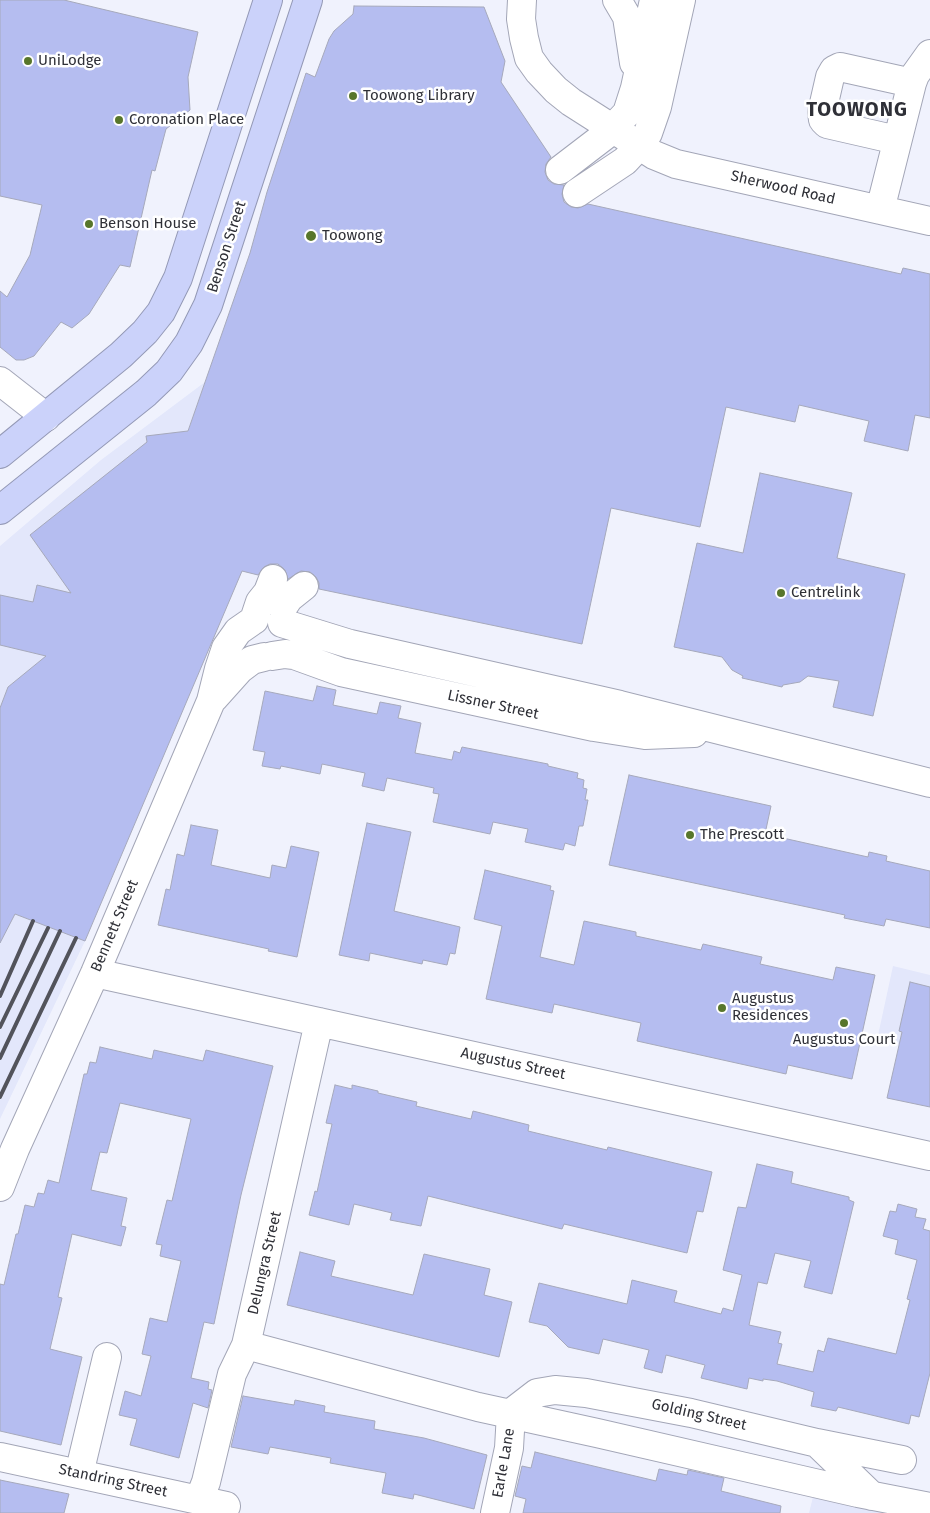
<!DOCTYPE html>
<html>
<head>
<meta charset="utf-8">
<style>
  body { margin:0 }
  canvas { display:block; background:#f0f2fd }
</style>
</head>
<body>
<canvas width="930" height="1513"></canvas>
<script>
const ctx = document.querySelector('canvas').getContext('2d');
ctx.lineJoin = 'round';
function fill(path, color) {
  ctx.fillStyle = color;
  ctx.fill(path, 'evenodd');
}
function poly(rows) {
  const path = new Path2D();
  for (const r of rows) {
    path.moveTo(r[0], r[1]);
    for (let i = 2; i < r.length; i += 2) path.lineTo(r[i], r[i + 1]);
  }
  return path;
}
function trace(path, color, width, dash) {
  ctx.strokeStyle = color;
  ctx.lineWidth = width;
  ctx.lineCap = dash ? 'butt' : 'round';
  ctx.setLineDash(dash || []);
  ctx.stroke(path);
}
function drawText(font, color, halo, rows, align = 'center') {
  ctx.font = font + ' "Fira Sans",sans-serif';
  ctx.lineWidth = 5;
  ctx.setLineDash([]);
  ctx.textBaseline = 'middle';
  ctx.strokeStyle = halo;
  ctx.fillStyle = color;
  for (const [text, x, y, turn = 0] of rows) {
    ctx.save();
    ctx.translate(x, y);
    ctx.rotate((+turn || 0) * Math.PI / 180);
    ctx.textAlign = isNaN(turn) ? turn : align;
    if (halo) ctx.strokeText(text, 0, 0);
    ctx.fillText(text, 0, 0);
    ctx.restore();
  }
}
fill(poly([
  [205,382,98,685,40,661,8,687,0,708,0,546,101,460],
  [15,914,85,941,0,1119,0,943],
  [893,966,930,975,930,1051,877,1040],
  [813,1497,886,1513,809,1513]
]), '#e3e7fb');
const building = poly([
  [0,0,64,0,198,32,188,77,190,110,166,129,155,171,152,170,130,267,120,265,89,314,72,328,61,322,34,356,24,360,16,360,0,347,0,291,7,297,30,255,42,205,0,196,0,0],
  [354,6,484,7,505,61,501,82,551,157,546,164,545,172,548,180,554,184,564,185,562,194,564,202,571,207,578,208,588,204,901,274,903,268,930,274,930,418,915,415,908,451,864,441,869,421,799,405,795,422,726,407,700,527,611,508,582,644,319,589,319,583,316,577,310,572,301,571,288,579,285,570,278,564,270,564,264,567,258,575,242,571,85,941,15,914,0,943,0,708,8,687,46,656,0,645,0,595,33,602,37,585,71,593,30,535,147,442,146,436,188,431,250,253,267,192,306,73,315,77,329,39,334,31,353,14,354,6],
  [760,473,852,493,837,558,905,574,873,716,833,707,839,681,808,676,800,682,783,685,782,687,742,678,743,676,732,670,722,657,674,647,697,543,743,553,760,473],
  [317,686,336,690,333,705,377,714,380,702,401,706,398,718,421,723,415,753,452,760,454,751,460,753,462,747,548,764,548,766,578,773,577,778,584,780,583,788,587,789,585,800,588,800,583,826,579,826,575,846,565,843,563,850,525,842,528,829,493,822,490,834,433,822,439,794,433,793,434,788,387,778,384,791,362,786,365,773,322,764,320,774,281,766,280,769,262,766,265,752,253,750,265,691,313,701,317,686],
  [629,775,771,806,765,834,868,857,869,852,887,856,886,861,930,871,930,928,886,919,884,926,844,918,845,915,609,865,629,775],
  [367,823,411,832,394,911,460,927,455,954,450,953,447,965,423,960,422,964,370,953,369,961,339,955,367,823],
  [191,825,218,830,211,865,270,878,272,865,286,868,291,846,319,852,297,957,268,951,269,949,158,925,166,889,170,890,177,854,184,856,191,825],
  [485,870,551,886,550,890,554,891,540,957,574,965,584,921,636,932,636,936,701,950,703,944,762,957,760,964,833,980,836,967,875,975,852,1079,788,1065,786,1074,637,1041,641,1023,554,1004,552,1013,486,999,502,926,474,919,485,870],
  [910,982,930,987,930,1107,887,1098,902,1032,899,1031,910,982],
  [100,1047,152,1059,154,1050,203,1061,206,1050,273,1066,241,1195,214,1324,204,1322,191,1378,209,1382,208,1389,212,1390,208,1408,193,1403,179,1458,130,1445,137,1419,119,1415,125,1391,141,1396,151,1356,142,1354,150,1318,167,1322,181,1261,160,1256,162,1245,156,1244,167,1200,172,1201,191,1119,120,1103,107,1153,100,1152,91,1190,127,1198,121,1226,126,1227,121,1246,72,1234,58,1297,62,1298,50,1349,82,1357,61,1445,0,1431,0,1284,4,1285,16,1234,18,1234,25,1205,34,1207,38,1193,44,1194,48,1180,59,1183,84,1074,87,1074,90,1062,96,1063,100,1047],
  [335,1085,352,1089,352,1085,378,1091,378,1093,417,1102,416,1106,471,1119,473,1111,529,1125,528,1131,607,1150,608,1147,712,1172,703,1212,697,1211,687,1253,564,1224,562,1229,428,1196,421,1226,390,1220,392,1213,354,1204,349,1225,309,1215,315,1191,317,1192,332,1124,326,1123,335,1085],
  [757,1164,793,1172,791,1183,849,1197,849,1200,854,1202,832,1294,804,1287,811,1261,775,1253,767,1284,758,1282,749,1325,781,1332,778,1343,782,1344,777,1364,813,1372,818,1350,824,1352,828,1338,896,1354,910,1300,907,1299,917,1260,895,1254,898,1240,883,1236,890,1211,896,1212,898,1204,917,1209,915,1217,926,1219,923,1229,930,1231,930,1373,919,1417,911,1415,909,1424,838,1407,836,1411,811,1406,814,1392,777,1381,763,1379,763,1381,749,1378,747,1389,701,1378,705,1365,666,1355,662,1373,644,1368,649,1350,603,1339,599,1354,568,1347,547,1326,529,1322,539,1283,627,1304,632,1280,677,1291,674,1302,721,1314,723,1308,733,1311,742,1275,723,1270,738,1207,746,1208,757,1164],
  [300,1252,335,1261,331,1276,413,1295,424,1254,490,1269,484,1295,512,1302,499,1357,287,1305,300,1252],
  [243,1396,294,1405,295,1400,325,1406,324,1412,375,1421,374,1429,424,1438,487,1455,474,1509,414,1494,413,1499,382,1493,386,1473,330,1463,331,1458,270,1447,268,1454,231,1447,243,1396],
  [535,1452,656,1481,659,1469,687,1475,688,1470,724,1478,721,1491,781,1506,780,1513,523,1513,526,1499,515,1496,522,1466,531,1468,535,1452],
  [0,1480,69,1494,64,1513,0,1513,0,1480]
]);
fill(building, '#b5bdf0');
trace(building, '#a6a9bb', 1);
const minor = poly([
  [522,0,521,19,524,38,529,58,539,72,556,90,571,102,654,155,676,164,930,221],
  [617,0,627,17,634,63],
  [897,140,827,124,823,120,822,112,830,77,834,70,840,67,912,83],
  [560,170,607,134,627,113,635,88,654,0],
  [577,193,625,161,639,146,648,133,657,107,681,0],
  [880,210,912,83,915,75,930,54],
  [0,381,46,417],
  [283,607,289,598,304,586],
  [254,620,260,602,268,592,273,579],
  [282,623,350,644,620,705,930,783],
  [272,656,285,654,294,655,341,672,594,727,645,735,694,733],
  [214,698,240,669,252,660,264,657],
  [95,973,930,1156],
  [0,1187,15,1149,95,973,211,701,219,669,226,648,238,631,251,622],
  [246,1345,478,1407,597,1433,858,1493,930,1507],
  [511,1413,537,1393,555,1390,586,1393,691,1413,817,1443,872,1496],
  [817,1443,902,1460],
  [0,1457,226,1506],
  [79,1474,107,1357],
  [199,1500,206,1482,232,1374,246,1345,319,1022],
  [495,1513,509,1448,511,1413]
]);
const highway = poly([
  [0,454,121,355,145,332,161,312,178,278,268,0],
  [0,510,146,393,169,371,189,343,208,305,308,0]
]);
trace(minor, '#a3a6b7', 30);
trace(highway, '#9499b6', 30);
trace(minor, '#fff', 28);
trace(highway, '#cbd2fa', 28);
trace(poly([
  [0,996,33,921],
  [0,1027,48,928],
  [0,1058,60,931],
  [0,1097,76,938]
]), '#52535b', 4);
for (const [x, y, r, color] of [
  [28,61,5,"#58762b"],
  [353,96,5,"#58762b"],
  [119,120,5,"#58762b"],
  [89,224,5,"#58762b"],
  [311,236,6,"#58762b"],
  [781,593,5,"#58762b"],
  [690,835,5,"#58762b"],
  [722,1008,5,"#58762b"],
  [844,1023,5,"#58762b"]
]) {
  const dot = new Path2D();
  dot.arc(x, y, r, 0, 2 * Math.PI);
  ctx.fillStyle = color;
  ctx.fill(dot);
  trace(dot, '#fff', 2);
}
drawText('15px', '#2f3037', '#fff', [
  ["UniLodge",38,61],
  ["Toowong Library",363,96],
  ["Coronation Place",129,120],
  ["Benson House",99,224],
  ["Toowong",322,236],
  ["Centrelink",791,593],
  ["The Prescott",700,835],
  ["Augustus",732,999],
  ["Residences",732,1016],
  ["Augustus Court",844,1040,"center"]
], 'left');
drawText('15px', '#2f3037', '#fff', [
  ["Sherwood Road",783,188,13],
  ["Benson Street",227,247,-72],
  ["Lissner Street",493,705,12],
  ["Bennett Street",115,926,-67],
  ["Augustus Street",513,1064,12],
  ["Delungra Street",265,1263,-77],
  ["Golding Street",699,1415,13],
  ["Earle Lane",504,1463,-80],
  ["Standring Street",113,1481,12]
]);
ctx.letterSpacing = '1px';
drawText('bold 20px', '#2f3037', '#fff', [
  ["TOOWONG",857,110]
]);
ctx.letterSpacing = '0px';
</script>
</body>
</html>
